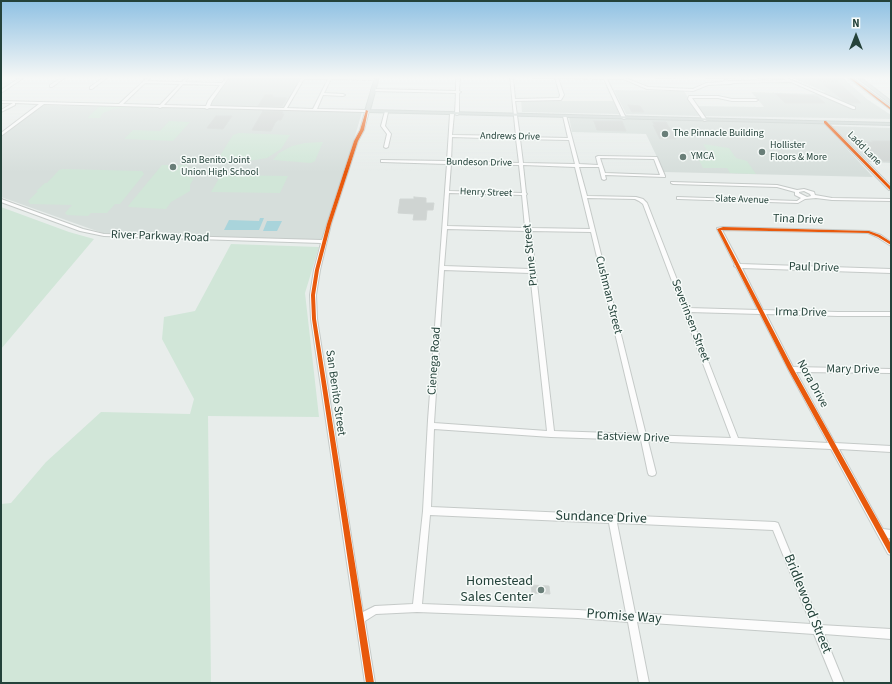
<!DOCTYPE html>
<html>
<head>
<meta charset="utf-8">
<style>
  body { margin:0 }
  #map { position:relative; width:892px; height:684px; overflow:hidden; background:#e8edeb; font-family:"Source Sans 3",sans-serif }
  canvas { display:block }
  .frame { position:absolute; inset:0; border:2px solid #24423a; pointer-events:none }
  .north { position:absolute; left:836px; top:16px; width:40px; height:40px; -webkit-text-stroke:3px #f7fbf9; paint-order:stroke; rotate:0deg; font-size:11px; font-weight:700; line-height:16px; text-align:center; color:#24423a }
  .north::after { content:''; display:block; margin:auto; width:14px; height:18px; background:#24423a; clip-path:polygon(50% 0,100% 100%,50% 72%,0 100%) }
</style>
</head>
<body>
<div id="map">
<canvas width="892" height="684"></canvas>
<div class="frame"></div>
<div class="north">N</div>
</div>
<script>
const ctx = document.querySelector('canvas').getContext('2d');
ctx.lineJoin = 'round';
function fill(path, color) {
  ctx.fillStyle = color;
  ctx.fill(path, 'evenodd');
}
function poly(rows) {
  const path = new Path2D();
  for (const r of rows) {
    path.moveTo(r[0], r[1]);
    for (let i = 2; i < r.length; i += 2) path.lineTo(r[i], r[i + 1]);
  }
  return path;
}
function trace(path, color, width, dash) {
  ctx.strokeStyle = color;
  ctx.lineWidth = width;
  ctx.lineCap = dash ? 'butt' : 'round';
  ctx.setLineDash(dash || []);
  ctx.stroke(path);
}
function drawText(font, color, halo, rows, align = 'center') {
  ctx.font = font + ' "Source Sans 3",sans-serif';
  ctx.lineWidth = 3;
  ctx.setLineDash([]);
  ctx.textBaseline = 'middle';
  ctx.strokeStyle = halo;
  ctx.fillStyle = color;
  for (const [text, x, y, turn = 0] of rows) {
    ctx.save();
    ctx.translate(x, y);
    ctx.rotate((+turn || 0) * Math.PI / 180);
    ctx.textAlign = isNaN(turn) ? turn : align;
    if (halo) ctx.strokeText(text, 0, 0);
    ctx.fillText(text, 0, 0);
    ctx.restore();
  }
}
fill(poly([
  [229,77,301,77,284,110,362,112,324,243,108,235,1,197,1,137,39,105,205,108],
  [618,77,775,77,782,79,631,78],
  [790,77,842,77,867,99,891,115,891,119,703,116,696,106,764,107,751,92,818,94,825,92],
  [614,90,684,91,700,116,626,114],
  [521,101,614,101,619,114,522,112],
  [569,117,824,124,873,177,664,172,646,134,572,132],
  [832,126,891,128,891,163,869,162]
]), '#d6dedb');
fill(poly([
  [100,106,151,108,146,109,130,107,113,109,103,113,100,118,88,118,88,117],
  [169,121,190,122,173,141,124,139,133,130,160,131],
  [239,133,290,135,281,149,267,158,236,163,216,162,233,135],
  [323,142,315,161,311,163,273,160,279,153,292,146,305,143],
  [703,144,729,148,736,158,747,161,756,174,730,173,727,168,703,168,699,160,713,160],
  [162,165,187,165,186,168,195,168,189,177,194,178,190,185,190,191,171,202,166,209,129,207,128,206],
  [63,169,142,171,144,174,120,204,115,204,107,213,91,213,88,216,67,215,65,213,72,205,30,204,28,201,38,191,36,191,45,183,47,183,59,170],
  [221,175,288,176,280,193,211,192],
  [1,207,69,232,94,239,1,349],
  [231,244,319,247,305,293,319,417,208,416,211,683,1,683,1,504,11,503,46,462,101,412,190,414,194,399,162,339,164,317,195,311]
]), '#d1e6d8');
fill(poly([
  [260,218,264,218,259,230,224,230,229,220,259,221],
  [267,221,282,221,277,231,263,231]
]), '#a9d4db');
const building = poly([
  [818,80,836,80,861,103,850,103,843,100,818,80],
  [776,94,814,96,818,97,825,103,785,103,776,94],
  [265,95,273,95,272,97,287,98,282,106,258,106,265,95],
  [628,105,640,106,644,112,632,112,628,105],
  [263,111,279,111,283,112,282,114,284,114,281,120,278,120,275,123,271,131,252,130,263,111],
  [216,116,232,116,223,129,207,128,216,116],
  [594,121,622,121,626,131,597,130,594,121],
  [653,122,666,122,676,139,660,139,653,125,655,126,653,122],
  [872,141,891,141,891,161,883,161,877,154,873,154,864,146,868,146,864,142,873,142,872,141],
  [414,197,426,198,426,203,434,203,433,210,427,210,426,220,413,220,414,214,398,213,400,199,414,199,414,197],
  [531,585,549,586,550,594,532,593,531,585]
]);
fill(building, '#cfd4d2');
trace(building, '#d1d6d4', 1);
const minor = poly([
  [21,77,25,77,1,93,1,90,21,77],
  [62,77,66,77,52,87,50,87,50,85,62,77],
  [104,77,108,77,92,89,90,89,90,87,104,77],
  [148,77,151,77,147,81,182,82,187,77,189,77,185,82,222,83,227,77,229,77,212,101,210,106,284,108,302,77,376,78,378,79,376,80,331,79,324,93,343,94,345,95,343,96,323,95,317,109,367,110,369,111,364,130,358,141,331,224,320,270,316,295,317,319,363,612,375,606,413,604,423,511,428,420,447,164,382,162,381,162,381,160,447,161,450,114,452,113,454,114,452,135,516,136,510,77,513,77,515,99,559,98,560,95,555,78,533,78,532,77,623,77,648,87,693,89,706,83,722,82,725,80,729,81,786,80,780,77,784,77,855,107,855,109,853,109,791,82,733,83,731,84,708,85,693,91,647,89,623,79,607,79,626,118,624,119,622,118,604,79,558,78,564,95,561,100,515,101,520,137,568,138,563,116,566,115,579,164,598,165,596,157,598,156,657,157,665,176,665,177,605,175,606,179,604,180,602,179,599,167,579,167,587,196,636,197,643,199,647,203,688,308,758,310,736,267,734,266,735,265,717,229,717,228,723,227,869,231,881,235,891,242,891,246,877,237,868,233,722,230,740,264,891,269,891,273,742,268,763,310,838,312,891,312,891,316,838,316,766,314,793,367,891,369,891,373,796,372,835,443,891,446,891,452,839,449,883,529,891,530,891,538,888,538,891,543,891,555,888,554,831,449,648,441,656,473,655,475,652,476,649,475,648,473,641,440,551,437,434,429,431,507,775,522,778,523,820,625,891,629,891,639,824,634,844,683,834,683,814,634,637,622,649,683,639,683,628,622,578,618,417,612,376,614,365,621,375,683,365,683,356,622,355,619,355,617,311,319,310,295,314,270,321,243,104,236,80,231,1,202,1,199,83,229,104,234,322,240,327,224,354,141,360,130,365,112,209,108,207,109,205,108,162,107,160,108,158,107,44,104,1,136,1,133,39,104,15,103,15,105,1,112,1,110,13,103,1,103,1,101,119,104,148,77],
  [304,79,328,79,313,109,287,108,304,79],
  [145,83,180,84,160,105,123,104,145,83],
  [183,84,220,85,208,101,206,106,164,105,183,84],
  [452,137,516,139,519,163,451,161,452,137],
  [520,139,569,140,575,164,523,163,520,139],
  [600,158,654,159,660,175,605,173,600,158],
  [451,164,519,165,522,193,449,191,451,164],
  [523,165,575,167,590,229,530,228,526,195,527,194,526,193,523,165],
  [449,193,522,195,525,228,447,226,449,193],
  [587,198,635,199,639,201,643,204,731,438,646,435,587,198],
  [447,229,526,231,530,269,444,266,447,229],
  [531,231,591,232,639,434,554,431,531,231],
  [444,270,530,273,547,431,434,423,444,270],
  [689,312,760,314,789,371,828,443,738,438,689,312],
  [430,515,609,523,626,613,578,610,422,604,430,515],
  [617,523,773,530,811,624,635,613,617,523],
  [456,77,460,77,459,91,461,92,459,93,459,114,457,115,455,114,456,93,373,91,371,90,373,89,456,91,456,77],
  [689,96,718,96,732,99,756,99,758,100,756,101,732,101,718,98,692,98,707,120,705,121,704,121,688,99,689,96],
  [385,111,388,112,385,126,391,134,388,147,386,148,384,147,387,134,381,126,385,111],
  [824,121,826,121,891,186,891,190,889,190,824,123,824,121],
  [671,182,777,185,797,190,804,189,814,192,815,195,832,198,891,199,891,201,832,200,816,198,805,199,798,203,679,199,677,199,677,197,797,201,801,198,795,195,795,192,777,187,673,184,671,183,671,182],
  [804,191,810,194,811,196,807,197,799,193,799,192,804,191]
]);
const major = poly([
  [375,77,379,77,370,110,891,123,891,125,367,112,365,111,375,77],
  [847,77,851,77,891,107,891,110,847,77],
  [856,77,860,77,891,101,891,104,856,77]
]);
trace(minor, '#c5cac8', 2);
trace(major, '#c3ccc9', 2);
fill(minor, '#fcfcfc');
fill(major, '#cfd7d5');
fill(poly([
  [848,77,850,77,891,108,891,110,848,77],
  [366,110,368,111,364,130,358,141,331,224,319,270,315,295,316,319,374,683,366,683,312,319,311,295,315,270,327,224,354,141,360,130,366,110],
  [824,121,826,121,891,187,891,190,890,190,824,123,824,121],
  [723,227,869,231,880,235,891,242,891,245,878,237,868,233,721,230,793,368,891,544,891,554,889,553,788,369,717,229,723,227]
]), '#e8590c');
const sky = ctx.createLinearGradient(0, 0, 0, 172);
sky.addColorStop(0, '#8fc1e3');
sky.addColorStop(0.45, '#f5f7f6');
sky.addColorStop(1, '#f5f7f600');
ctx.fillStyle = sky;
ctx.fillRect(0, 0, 892, 172);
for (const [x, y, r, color] of [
  [665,134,4,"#697e78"],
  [762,152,4,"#697e78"],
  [683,157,4,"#697e78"],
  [173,167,4,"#697e78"],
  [541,590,4,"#697e78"]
]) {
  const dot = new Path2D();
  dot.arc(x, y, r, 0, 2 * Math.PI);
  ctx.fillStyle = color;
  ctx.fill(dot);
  trace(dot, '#f7fbf9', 1.5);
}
drawText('10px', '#24423a', '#f7fbf9', [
  ["The Pinnacle Building",673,134],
  ["Hollister",770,146],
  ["Floors & More",770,158],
  ["YMCA",691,157],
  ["San Benito Joint",181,161],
  ["Union High School",181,173]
], 'left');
drawText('10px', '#24423a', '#f7fbf9', [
  ["Andrews Drive",510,137,1],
  ["Ladd Lane",864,149,45],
  ["Bundeson Drive",479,163,1],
  ["Henry Street",486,193,2],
  ["Slate Avenue",742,200,2]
]);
drawText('12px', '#24423a', '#f7fbf9', [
  ["Tina Drive",798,220,2],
  ["River Parkway Road",160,237,2],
  ["Prune Street",531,255,-96],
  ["Paul Drive",814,268,2],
  ["Cushman Street",608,295,76],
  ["Irma Drive",801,313,1],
  ["Severinsen Street",690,321,69],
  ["Cienega Road",435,361,-86],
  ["Mary Drive",853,370,1],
  ["Nora Drive",812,384,61],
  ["San Benito Street",335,393,82],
  ["Eastview Drive",633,438,2]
]);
drawText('14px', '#24423a', '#f7fbf9', [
  ["Sundance Drive",601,518,2],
  ["Bridlewood Street",807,604,68],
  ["Promise Way",624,617,4]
]);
drawText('14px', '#24423a', '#f7fbf9', [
  ["Homestead",533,582],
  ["Sales Center",533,598]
], 'right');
</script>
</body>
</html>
